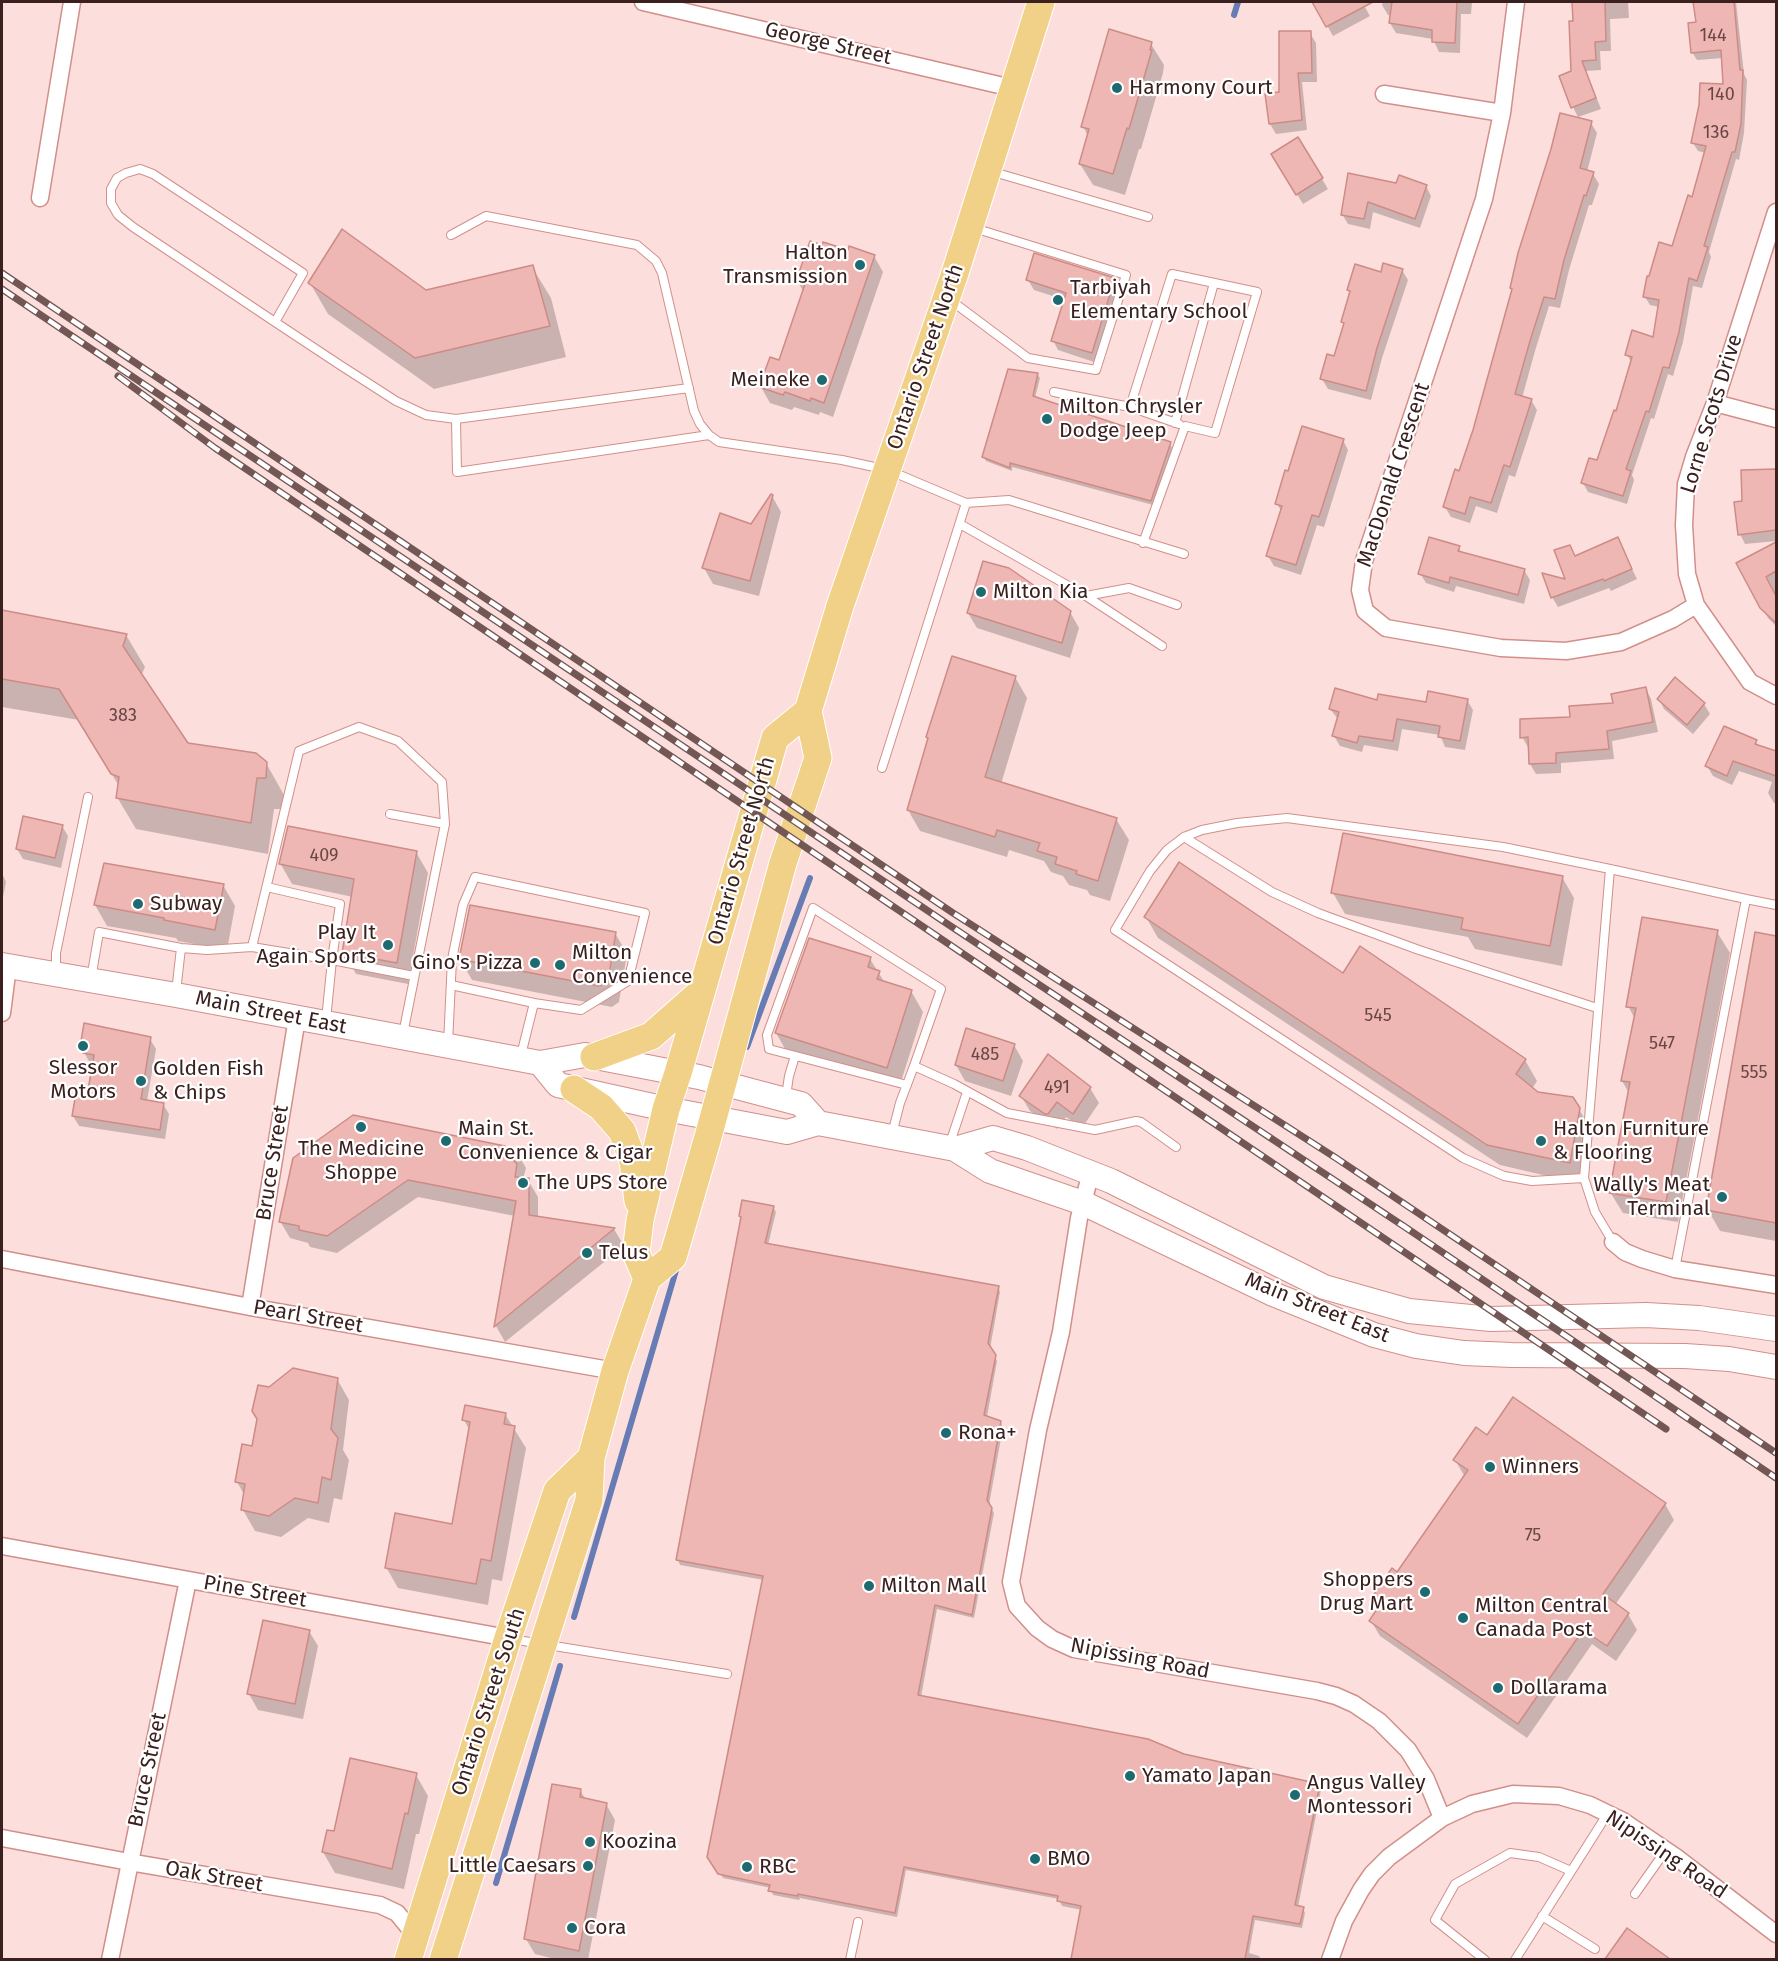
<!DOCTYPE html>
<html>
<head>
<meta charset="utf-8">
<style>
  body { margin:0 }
  #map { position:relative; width:1778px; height:1961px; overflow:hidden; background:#fcdfdc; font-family:"Fira Sans",sans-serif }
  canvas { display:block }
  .frame { position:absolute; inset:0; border:3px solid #3a201f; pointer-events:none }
</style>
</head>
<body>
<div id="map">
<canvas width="1778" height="1961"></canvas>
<div class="frame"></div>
</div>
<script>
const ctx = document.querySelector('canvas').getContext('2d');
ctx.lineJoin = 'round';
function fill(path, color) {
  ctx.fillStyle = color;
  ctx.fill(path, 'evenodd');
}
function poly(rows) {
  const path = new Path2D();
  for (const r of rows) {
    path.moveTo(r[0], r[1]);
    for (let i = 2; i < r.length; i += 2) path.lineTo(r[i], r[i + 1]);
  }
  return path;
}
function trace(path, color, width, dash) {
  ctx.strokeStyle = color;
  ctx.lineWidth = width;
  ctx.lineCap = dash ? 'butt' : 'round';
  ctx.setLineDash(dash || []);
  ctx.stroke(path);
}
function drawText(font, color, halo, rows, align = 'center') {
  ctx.font = font + ' "Fira Sans",sans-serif';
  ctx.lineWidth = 4.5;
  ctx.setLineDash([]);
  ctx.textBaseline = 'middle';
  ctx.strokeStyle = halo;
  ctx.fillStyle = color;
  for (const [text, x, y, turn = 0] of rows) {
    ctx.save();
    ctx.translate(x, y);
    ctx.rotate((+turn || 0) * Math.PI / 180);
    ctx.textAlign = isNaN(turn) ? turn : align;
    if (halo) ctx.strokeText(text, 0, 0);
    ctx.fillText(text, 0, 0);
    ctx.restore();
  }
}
fill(poly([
  [1314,2,1362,2,1370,16,1333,36],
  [1383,2,1472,2,1471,14,1461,14,1460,53,1439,52,1433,39,1396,33,1390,23,1391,16,1388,15,1382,5],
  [1573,2,1628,2,1629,18,1610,19,1611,51,1600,51,1601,70,1586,71,1601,109,1578,117,1573,107],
  [1695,2,1736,2,1744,74,1747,80,1744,133,1739,160,1736,159,1709,252,1711,257,1702,288,1693,286,1683,342,1673,376,1668,374,1654,419,1651,418,1632,475,1634,480,1627,504,1588,492,1583,483,1598,462,1617,412,1632,364,1627,354,1654,339,1659,307,1650,305,1645,297,1673,248,1693,199,1706,153,1698,151,1693,143,1724,86,1723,58,1697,60,1692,52,1697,23],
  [1310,33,1316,43,1317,82,1302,82,1307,130,1276,134,1270,124,1281,94],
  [1151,44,1164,65,1163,73,1141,149,1139,149,1125,195,1093,185,1080,164,1088,136,1083,126],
  [1591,123,1597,133,1587,172,1593,174,1599,184,1592,205,1589,205,1569,270,1560,308,1549,306,1535,351,1522,398,1531,400,1537,410,1515,477,1509,475,1497,513,1476,506,1470,523,1451,517,1445,507,1460,473,1474,430,1513,291,1511,288],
  [1298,139,1328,189,1303,204,1273,155],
  [1397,185,1426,186,1431,196,1420,228,1373,212,1370,229,1348,224,1342,214],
  [848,252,874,256,883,272,833,417,820,412,819,415,794,407,792,410,770,403,761,387,780,362,804,292,797,281],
  [532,267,551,298,566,357,434,389,328,314,310,283,426,292],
  [1402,270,1408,280,1382,358,1371,400,1328,389,1322,379,1335,358,1345,325,1343,322,1351,293,1349,290,1382,274],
  [1028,280,1114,280,1120,290,1097,363,1058,350,1053,340,1065,300,1034,290],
  [1037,374,1040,378,1035,398,1170,444,1172,448,1153,505,1012,467,1012,471,986,461,983,456],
  [1343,440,1348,450,1324,527,1317,525,1301,575,1274,566,1268,556,1282,512,1277,504],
  [1742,471,1776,471,1776,541,1745,544,1740,534,1743,502],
  [772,496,781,512,759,596,713,584,704,568,751,525],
  [1617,539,1637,579,1611,591,1609,588,1558,607,1552,597,1568,581,1570,546,1576,557],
  [1776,543,1776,626,1768,618,1738,564],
  [1459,548,1462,554,1524,570,1530,580,1524,604,1456,586,1454,592,1426,583,1420,573],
  [2,612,126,635,145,667,141,676,187,744,266,763,284,795,283,809,274,809,268,854,136,829,117,797,119,786,79,720,2,707],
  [1070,612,1079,628,1070,658,977,628,968,613],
  [1015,677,1027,698,1001,784,1116,819,1129,840,1110,901,1090,895,1087,890,1069,885,1063,876,1051,872,1044,861,1009,850,1007,857,920,831,908,810],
  [1646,689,1651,699,1658,732,1612,741,1614,759,1561,763,1561,773,1536,774,1530,764,1530,747,1528,747,1522,737,1615,704],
  [1659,699,1704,704,1710,714,1693,734,1664,709],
  [1467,700,1473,710,1465,750,1445,747,1440,735,1402,729,1398,751,1364,745,1362,752,1340,746,1334,736,1338,719,1330,709,1378,702,1427,703],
  [1756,742,1758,746,1776,752,1776,804,1774,803,1768,793,1772,782,1739,771,1732,785,1713,776,1707,766],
  [62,826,68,836,61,868,23,859,17,849],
  [416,852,428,873,408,984,356,974,344,953,353,897,292,884,280,863],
  [2,873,6,882,2,902],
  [1562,877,1574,898,1562,966,1475,949,1468,937,1345,914,1333,893],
  [223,885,235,906,227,950,178,941,176,938,107,926,95,905],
  [1146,917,1343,975,1525,1060,1537,1081,1532,1089,1538,1093,1579,1109,1591,1130,1582,1184,1500,1165,1158,938],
  [1717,932,1730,953,1678,1222,1623,1213,1610,1192,1629,1093,1622,1081,1635,1019,1628,1006],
  [615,933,627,954,619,1002,612,1007,472,980,460,959],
  [1757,934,1776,938,1776,1241,1720,1231,1708,1210],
  [870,959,885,983,911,991,923,1012,899,1088,788,1054,776,1033],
  [150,1039,156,1049,147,1101,163,1104,169,1114,165,1139,79,1126,73,1116,89,1098,94,1064,90,1063,81,1047],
  [1014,1045,1023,1061,1011,1096,965,1081,956,1065],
  [1090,1088,1099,1103,1082,1128,1066,1117,1057,1129,1030,1111,1021,1096],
  [354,1117,516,1151,526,1168,523,1179,528,1180,538,1197,538,1218,614,1229,624,1246,505,1342,496,1326,515,1216,418,1197,337,1253,310,1247,308,1243,290,1238,280,1221],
  [773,1207,776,1212,768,1245,998,1287,1000,1292,990,1349,997,1361,987,1417,1000,1422,1003,1427,989,1505,994,1513,974,1618,937,1609,921,1697,1319,1786,1321,1790,1298,1907,1303,1909,1305,1913,1302,1928,1255,1920,1249,1953,1259,1956,1261,1960,1072,1960,1082,1910,1062,1906,1059,1899,906,1870,897,1917,800,1898,799,1900,773,1895,771,1888,723,1878,709,1856,764,1580,680,1565,678,1560],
  [337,1379,349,1400,343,1450,349,1460,342,1500,334,1498,329,1523,308,1518,281,1537,255,1531,243,1510,245,1496,237,1482,253,1448,269,1389],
  [505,1414,526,1448,502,1581,492,1579,488,1605,398,1588,386,1567,453,1526,470,1431,464,1420],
  [1487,1437,1665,1504,1674,1520,1615,1605,1628,1614,1637,1630,1616,1661,1592,1644,1527,1738,1380,1636,1371,1621,1378,1610,1372,1600,1398,1574,1465,1477,1455,1460],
  [309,1631,318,1646,303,1719,258,1710,249,1694],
  [416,1775,428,1796,419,1834,416,1834,404,1889,335,1873,323,1852,335,1833],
  [580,1790,586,1800,606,1804,615,1820,588,1960,559,1960,535,1954,526,1939],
  [1627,1930,1667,1960,1607,1960]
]), '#0003');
trace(poly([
  [1234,15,1238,2],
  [747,1047,810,878],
  [574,1617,677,1267],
  [496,1883,560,1666]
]), '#677bb5', 6);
const building = poly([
  [1312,2,1373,2,1326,27,1312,2],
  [1392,2,1457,2,1455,43,1432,42,1432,30,1389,23,1392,2],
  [1572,2,1605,2,1606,41,1595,42,1596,60,1582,61,1596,98,1571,108,1559,76,1571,71,1569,21,1573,21,1572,2],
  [1693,2,1734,2,1740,70,1743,70,1741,124,1735,152,1732,152,1704,246,1708,247,1697,281,1689,278,1679,332,1669,368,1663,367,1649,412,1646,411,1626,469,1631,471,1623,496,1581,483,1589,458,1597,460,1614,410,1616,411,1632,357,1625,355,1632,330,1653,337,1659,300,1643,297,1647,276,1649,276,1659,242,1672,246,1688,195,1692,197,1706,146,1691,143,1699,105,1700,83,1723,84,1721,50,1691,53,1688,23,1696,22,1693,2],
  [1109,29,1152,42,1150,50,1152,50,1129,129,1127,128,1113,174,1079,164,1089,129,1081,127,1109,29],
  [1279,31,1311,31,1312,73,1298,73,1302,120,1269,124,1265,94,1279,92,1279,31],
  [1560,113,1592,121,1580,168,1594,172,1586,196,1584,195,1564,260,1555,299,1544,297,1530,341,1515,394,1532,399,1510,467,1504,465,1491,503,1470,497,1465,514,1443,507,1455,469,1459,471,1473,430,1512,289,1510,288,1518,253,1551,149,1560,113],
  [1298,137,1323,178,1296,195,1271,154,1298,137],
  [1348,173,1396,183,1399,175,1427,185,1415,219,1368,202,1364,219,1341,215,1348,173],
  [342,229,426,290,533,265,550,326,415,358,308,283,342,229],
  [810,241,822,245,823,242,848,250,849,246,875,255,824,403,811,398,810,401,785,392,783,395,759,387,770,357,779,360,805,284,796,281,810,241],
  [1034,253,1115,278,1092,353,1051,341,1066,293,1026,280,1034,253],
  [1383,263,1403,269,1377,348,1366,391,1320,379,1327,354,1334,356,1344,323,1341,322,1350,291,1347,290,1355,264,1381,272,1383,263],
  [1008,369,1038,373,1033,396,1171,442,1151,501,1010,463,1010,468,982,457,1008,369],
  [1302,426,1344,439,1319,517,1312,515,1296,565,1266,556,1282,506,1275,504,1285,470,1288,471,1302,426],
  [1776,469,1776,530,1738,535,1734,502,1742,501,1741,470,1776,469],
  [771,494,773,495,750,581,702,568,720,513,751,524,771,494],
  [1429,537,1460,546,1458,551,1525,569,1518,595,1450,577,1449,583,1418,574,1429,537],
  [1618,537,1632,569,1604,581,1603,579,1551,598,1542,573,1565,579,1554,550,1570,545,1575,556,1618,537],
  [1776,542,1776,571,1766,577,1776,596,1776,623,1760,608,1736,563,1776,542],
  [983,561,1009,568,1071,611,1062,643,967,613,983,561],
  [2,610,127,634,123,646,188,743,256,753,267,762,266,778,257,778,251,823,116,798,119,777,111,774,59,689,2,679,2,610],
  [952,656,1016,676,985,777,1117,818,1098,881,1076,874,1077,871,1055,864,1057,857,1037,851,1040,843,997,830,995,837,907,810,928,738,926,737,952,656],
  [1675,677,1705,703,1687,725,1657,699,1675,677],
  [1646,687,1653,722,1607,731,1609,749,1556,753,1556,763,1529,764,1528,737,1520,738,1520,719,1570,717,1569,706,1613,703,1611,694,1646,687],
  [1335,688,1377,700,1378,694,1426,702,1428,691,1468,699,1460,741,1438,737,1440,726,1397,719,1393,741,1359,736,1357,743,1332,736,1339,712,1329,709,1335,688],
  [1724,726,1757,740,1755,744,1776,751,1776,776,1733,761,1727,776,1705,766,1724,726],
  [23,816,63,825,55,858,16,849,23,816],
  [288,826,417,851,397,963,342,953,354,879,279,864,288,826],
  [1343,833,1563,876,1550,946,1461,929,1463,918,1331,893,1343,833],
  [1179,862,1343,973,1360,946,1526,1059,1516,1074,1538,1092,1573,1097,1580,1108,1570,1163,1487,1145,1144,917,1179,862],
  [104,863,224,884,215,930,164,920,164,918,94,905,104,863],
  [470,905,616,932,608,981,599,986,459,959,470,905],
  [1642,917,1718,930,1666,1202,1609,1193,1630,1082,1621,1081,1636,1008,1626,1007,1642,917],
  [1755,932,1776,936,1776,1223,1706,1210,1755,932],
  [809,938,871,957,868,967,880,971,877,979,912,990,887,1068,775,1033,809,938],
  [84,1023,151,1037,141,1099,164,1103,160,1130,72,1116,76,1093,87,1096,94,1055,83,1053,80,1047,84,1023],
  [966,1028,1015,1044,1003,1081,955,1065,966,1028],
  [1048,1054,1091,1087,1073,1114,1057,1102,1048,1114,1045,1114,1019,1096,1048,1054],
  [353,1115,505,1146,506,1148,517,1150,514,1161,517,1164,515,1177,529,1178,529,1215,615,1228,494,1327,516,1201,408,1180,327,1236,299,1230,299,1226,279,1222,293,1158,353,1115],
  [742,1200,774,1206,765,1243,999,1286,988,1343,996,1355,984,1415,1001,1421,987,1500,992,1508,972,1615,935,1605,918,1695,1148,1739,1184,1754,1320,1784,1295,1905,1304,1907,1300,1924,1253,1916,1245,1959,1071,1959,1081,1906,1057,1901,1058,1896,904,1867,895,1913,798,1894,798,1896,768,1891,770,1885,718,1874,707,1857,763,1576,676,1560,741,1217,739,1216,742,1200],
  [293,1368,338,1378,331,1429,338,1438,331,1480,322,1477,318,1503,295,1498,269,1516,241,1510,245,1484,235,1482,242,1444,252,1446,257,1419,252,1411,258,1385,269,1387,293,1368],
  [1513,1397,1666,1503,1603,1594,1629,1613,1607,1646,1583,1630,1518,1724,1369,1621,1379,1606,1370,1600,1392,1568,1397,1572,1468,1470,1453,1460,1476,1427,1487,1435,1513,1397],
  [465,1405,506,1413,504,1424,515,1426,491,1561,481,1559,476,1584,385,1568,395,1513,452,1524,470,1422,462,1420,465,1405],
  [263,1620,310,1630,295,1704,247,1694,263,1620],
  [350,1758,417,1773,408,1814,405,1813,392,1869,322,1852,327,1830,334,1831,350,1758],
  [552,1784,581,1789,580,1797,607,1803,579,1951,524,1939,552,1784],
  [1627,1928,1670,1959,1605,1959,1627,1928]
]);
fill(building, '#efb7b3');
trace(building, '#cd8b86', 1.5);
const service = poly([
  [990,171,1148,217],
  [451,235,486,216,637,245,656,261,662,273,694,411,700,424,709,435,719,442,842,460,888,470,966,503,882,768],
  [949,299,1028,358,1096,370,1126,275,974,228],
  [275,322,303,273,153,174,140,169,126,173,117,178,111,189,111,203,118,215,133,227,275,322,340,365,396,401,426,415,456,419],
  [689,388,456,419,457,472,709,435],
  [1054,392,1130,407,1179,424],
  [1130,407,1172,274,1257,292,1215,433,1185,426,1143,543],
  [1175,423,1214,283],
  [966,503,1009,500,1184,554],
  [960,524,1086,596,1162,646],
  [1086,596,1129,588,1177,605],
  [390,814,445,824,403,1034],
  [1184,837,1272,892,1318,913,1419,950,1597,1008],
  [267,887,340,904,332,960,326,1020],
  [252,947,332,960,414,976],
  [56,971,56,953,88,797],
  [91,979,99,932,181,948,207,950,252,947,299,751,359,727,398,741,442,782,445,824],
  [451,985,534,1003],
  [176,992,181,948],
  [448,1044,452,959,463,905,475,877,645,913,628,981,581,1010,534,1003,520,1059],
  [914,1066,954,1084,1007,1113,1095,1130,1136,1121,1141,1122,1176,1147],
  [786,1096,789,1076,795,1056],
  [892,1134,900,1103,914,1066,941,989,813,908,767,1035,769,1049,907,1085],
  [949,1146,967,1092],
  [1584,1178,1532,1181,1504,1176,1463,1158,1115,930,1150,871,1167,850,1184,837,1202,830,1237,823,1287,818,1503,847,1610,869],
  [1613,1242,1595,1212,1584,1178,1610,869,1746,899],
  [1675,1269,1746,899,1776,905],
  [511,1639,727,1674],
  [1635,1894,1666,1850],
  [1542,1916,1595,1949],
  [850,1960,858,1922],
  [1485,1960,1435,1920,1455,1884,1510,1853,1539,1857,1571,1871],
  [1515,1960,1608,1813]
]);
const minor = poly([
  [643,2,1012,88],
  [1516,2,1502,113,1484,199,1364,561,1360,590,1365,611,1386,628,1501,648,1566,651,1621,642,1673,619,1696,605],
  [1384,94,1502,113],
  [40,198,72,2],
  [1776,212,1715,403,1694,457,1686,484,1684,525,1687,574,1696,605,1750,682,1776,696],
  [1715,403,1776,419],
  [2,1013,8,966],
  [1091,1172,1079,1218,1061,1332,1038,1430,1011,1582,1017,1606,1037,1628,1052,1639,1074,1649,1317,1691,1336,1696,1354,1704,1379,1721,1408,1750,1426,1779,1442,1818],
  [1613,1242,1625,1252,1642,1259,1675,1269,1776,1285],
  [2,1259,250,1307,615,1371],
  [250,1307,297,1018],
  [2,1546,508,1638],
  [2,1838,129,1862,380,1905,397,1913,415,1935],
  [110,1960,188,1580],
  [1330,1960,1344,1921,1361,1890,1372,1874,1389,1857,1442,1818,1472,1804,1513,1794,1559,1796,1590,1805,1623,1821,1676,1857,1776,1934]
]);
const secondary = poly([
  [2,965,176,995,540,1063,585,1055,699,1077,801,1104,818,1123],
  [540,1063,558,1085,666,1109,787,1132,818,1123,955,1149,990,1171,1083,1203,1273,1294,1374,1335,1416,1346,1464,1353,1512,1355,1685,1356,1729,1359,1776,1367],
  [955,1149,993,1138,1027,1148,1111,1181,1324,1287,1409,1311,1491,1319,1646,1315,1699,1318,1776,1329]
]);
const primary = poly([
  [594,1057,651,1036,700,993],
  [574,1089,601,1107,622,1131,633,1161,638,1201],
  [647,1279,636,1253,640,1220,666,1109,678,1073,775,738,808,711],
  [408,1960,508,1638,557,1491,591,1458],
  [443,1960,589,1500,591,1458,615,1371,647,1279,673,1257,708,1137,783,863,818,758,808,711,840,606,955,273,1041,2]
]);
trace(service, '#d28f8a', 10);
trace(minor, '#d28f8a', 19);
trace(secondary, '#d28f8a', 26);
trace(primary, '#fff', 29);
trace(service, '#fff', 8);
trace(minor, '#fff', 16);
trace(secondary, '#fff', 24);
trace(primary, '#f0d187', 27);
const rail = poly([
  [2,273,953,913,1336,1158,1776,1453],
  [2,289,946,923,1405,1227,1776,1478],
  [118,376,215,448,1666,1429]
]);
trace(rail, '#725755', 7);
trace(rail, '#fff', 4.5, [14]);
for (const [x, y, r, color] of [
  [1117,88,6,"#1e6a71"],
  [860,265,6,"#1e6a71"],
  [1058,300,6,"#1e6a71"],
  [822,380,6,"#1e6a71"],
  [1047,419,6,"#1e6a71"],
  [981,592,6,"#1e6a71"],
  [138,904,6,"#1e6a71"],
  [388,945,6,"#1e6a71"],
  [535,963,6,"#1e6a71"],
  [560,965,6,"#1e6a71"],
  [83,1046,6,"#1e6a71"],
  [141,1081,6,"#1e6a71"],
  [361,1127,6,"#1e6a71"],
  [446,1141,6,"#1e6a71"],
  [1541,1141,6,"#1e6a71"],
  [523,1183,6,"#1e6a71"],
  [1722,1197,6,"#1e6a71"],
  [587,1253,6,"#1e6a71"],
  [946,1433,6,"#1e6a71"],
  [1490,1467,6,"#1e6a71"],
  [869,1586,6,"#1e6a71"],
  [1425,1592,6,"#1e6a71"],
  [1463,1618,6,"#1e6a71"],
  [1498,1688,6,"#1e6a71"],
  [1130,1776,6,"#1e6a71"],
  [1295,1795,6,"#1e6a71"],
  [590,1842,6,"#1e6a71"],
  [1035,1859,6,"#1e6a71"],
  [588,1866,6,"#1e6a71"],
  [747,1867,6,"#1e6a71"],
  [572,1928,6,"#1e6a71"]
]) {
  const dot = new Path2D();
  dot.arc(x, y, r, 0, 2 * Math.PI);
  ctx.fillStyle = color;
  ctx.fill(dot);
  trace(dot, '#fff', 2);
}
drawText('18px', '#674644', null, [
  ["144",1713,36],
  ["140",1721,95],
  ["136",1716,133],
  ["383",123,716],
  ["409",324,856],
  ["545",1378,1016],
  ["547",1662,1044],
  ["485",985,1055],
  ["555",1754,1073],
  ["491",1057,1088],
  ["75",1533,1536]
]);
drawText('21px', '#3a201f', '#fff', [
  ["George Street",828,44,13],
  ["Ontario Street North",926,357,-71],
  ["Lorne Scots Drive",1712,414,-73],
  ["MacDonald Crescent",1394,475,-72],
  ["Ontario Street North",742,851,-74],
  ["Main Street East",271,1013,11],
  ["Bruce Street",273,1163,-81],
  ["Main Street East",1317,1308,22],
  ["Pearl Street",308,1317,10],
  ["Pine Street",255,1592,10],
  ["Nipissing Road",1140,1659,11],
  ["Ontario Street South",489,1702,-72],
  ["Bruce Street",148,1770,-78],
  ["Nipissing Road",1666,1855,34],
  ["Oak Street",214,1877,10]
]);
drawText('21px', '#3a201f', '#fff', [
  ["Harmony Court",1129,88],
  ["Halton",848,253,"right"],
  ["Transmission",848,277,"right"],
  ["Tarbiyah",1070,288],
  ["Elementary School",1070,312],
  ["Meineke",810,380,"right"],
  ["Milton Chrysler",1059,407],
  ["Dodge Jeep",1059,431],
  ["Milton Kia",993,592],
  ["Subway",150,904],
  ["Play It",376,933,"right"],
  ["Again Sports",376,957,"right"],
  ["Milton",572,953],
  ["Convenience",572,977],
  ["Gino's Pizza",523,963,"right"],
  ["Slessor",83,1068,"center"],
  ["Motors",83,1092,"center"],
  ["Golden Fish",153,1069],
  ["& Chips",153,1093],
  ["Main St.",458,1129],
  ["Convenience & Cigar",458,1153],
  ["Halton Furniture",1553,1129],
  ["& Flooring",1553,1153],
  ["The Medicine",361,1149,"center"],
  ["Shoppe",361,1173,"center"],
  ["The UPS Store",535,1183],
  ["Wally's Meat",1710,1185,"right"],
  ["Terminal",1710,1209,"right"],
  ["Telus",599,1253],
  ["Rona+",958,1433],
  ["Winners",1502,1467],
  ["Shoppers",1413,1580,"right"],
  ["Drug Mart",1413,1604,"right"],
  ["Milton Mall",881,1586],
  ["Milton Central",1475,1606],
  ["Canada Post",1475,1630],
  ["Dollarama",1510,1688],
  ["Yamato Japan",1142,1776],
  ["Angus Valley",1307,1783],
  ["Montessori",1307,1807],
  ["Koozina",602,1842],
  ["BMO",1047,1859],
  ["Little Caesars",576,1866,"right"],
  ["RBC",759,1867],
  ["Cora",584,1928]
], 'left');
</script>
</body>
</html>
